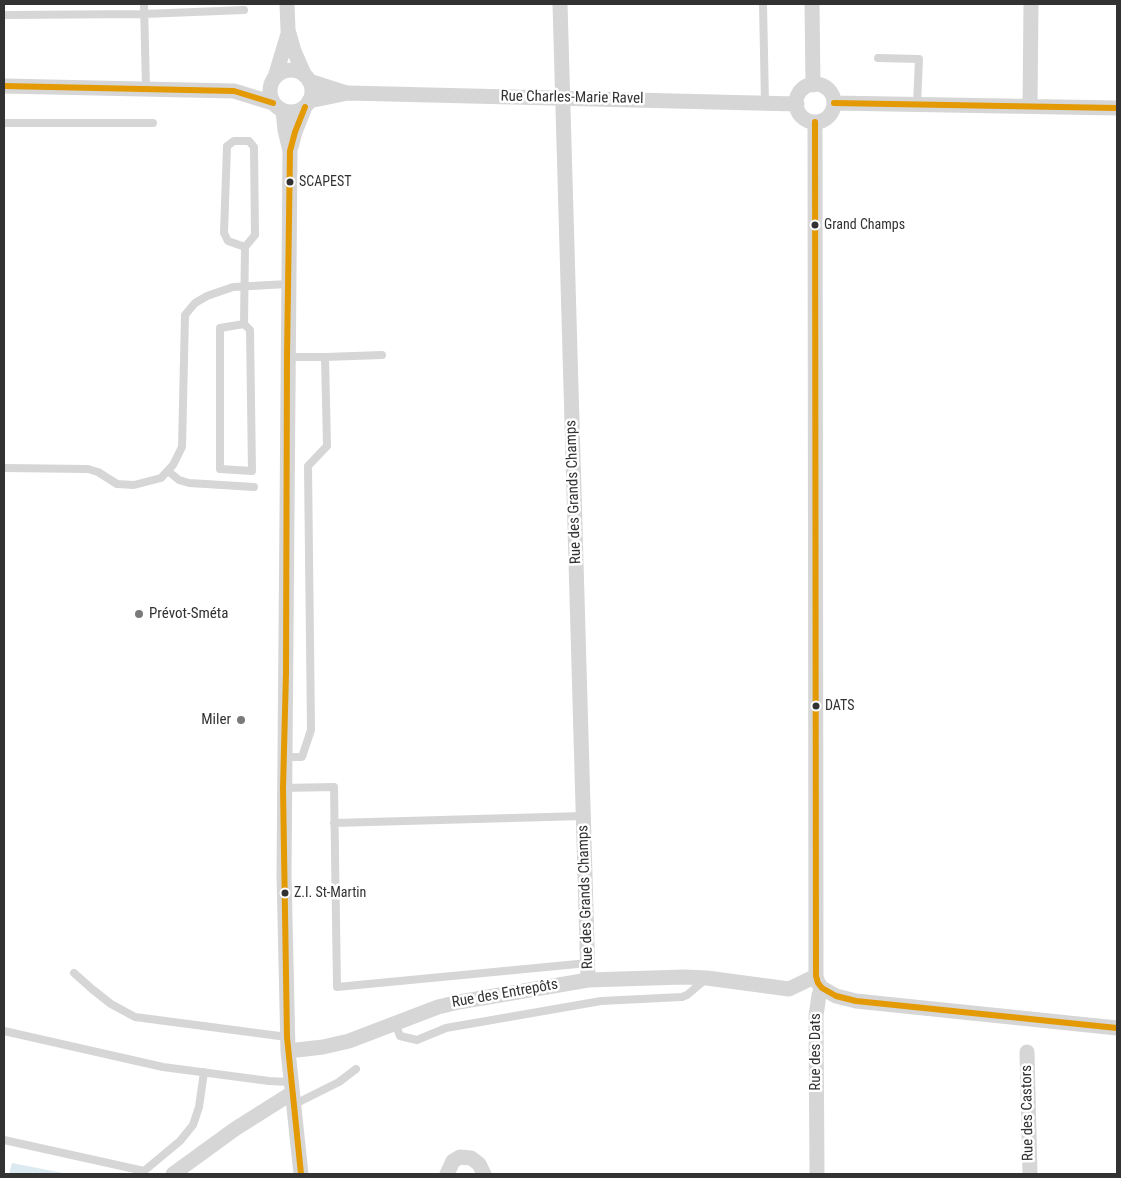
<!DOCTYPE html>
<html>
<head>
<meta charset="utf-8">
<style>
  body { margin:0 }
  #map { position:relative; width:1121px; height:1178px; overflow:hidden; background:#fff; font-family:"Roboto Condensed",sans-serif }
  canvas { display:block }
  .frame { position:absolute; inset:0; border:5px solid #323232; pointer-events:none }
</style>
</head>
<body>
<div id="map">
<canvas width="1121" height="1178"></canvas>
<div class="frame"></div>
</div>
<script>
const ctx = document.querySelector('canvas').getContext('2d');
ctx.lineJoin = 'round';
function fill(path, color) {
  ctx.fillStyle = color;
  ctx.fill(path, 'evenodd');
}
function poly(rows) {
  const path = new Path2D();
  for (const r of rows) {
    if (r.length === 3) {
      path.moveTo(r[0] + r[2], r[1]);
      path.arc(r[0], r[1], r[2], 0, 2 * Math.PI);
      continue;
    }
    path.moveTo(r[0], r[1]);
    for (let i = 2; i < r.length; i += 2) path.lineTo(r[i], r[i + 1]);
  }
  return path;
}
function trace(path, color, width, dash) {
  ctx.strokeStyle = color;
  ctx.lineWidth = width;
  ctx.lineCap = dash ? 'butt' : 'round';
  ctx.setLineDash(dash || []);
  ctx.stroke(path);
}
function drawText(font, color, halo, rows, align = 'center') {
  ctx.font = font + ' "Roboto Condensed",sans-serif';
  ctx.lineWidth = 5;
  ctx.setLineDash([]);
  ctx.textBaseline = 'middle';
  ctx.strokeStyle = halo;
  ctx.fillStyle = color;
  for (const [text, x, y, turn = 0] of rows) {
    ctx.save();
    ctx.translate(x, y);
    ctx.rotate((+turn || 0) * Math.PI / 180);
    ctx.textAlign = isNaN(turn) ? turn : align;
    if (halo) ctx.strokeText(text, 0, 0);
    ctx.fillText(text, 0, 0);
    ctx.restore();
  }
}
fill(poly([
  [12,1163,68,1174,9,1174]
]), '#dbeaf0');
trace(poly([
  [144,4,146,89],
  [763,4,765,103],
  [4,15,144,14,244,10],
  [878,58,919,59,917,104],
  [4,123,153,123],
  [244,324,220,328,220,469,252,471,250,330,244,324,245,247,255,235,254,147,249,141,234,141,227,146,224,233,228,241,245,247],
  [325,357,382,355],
  [4,468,88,469,98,472,117,484,134,485,161,478,173,465,182,447,185,315,195,303,207,296,233,287,288,284],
  [168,471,179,480,189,483,254,487],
  [284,757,302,757,311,730,308,466,327,446,325,357,287,357],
  [283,788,334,787,337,987,588,963],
  [334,823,583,816],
  [74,973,92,989,111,1004,135,1017,287,1037],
  [395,1023,400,1036,417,1040,446,1028,601,1001,682,997,687,995,706,979],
  [4,1031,163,1067,269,1081,290,1082],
  [293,1105,339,1082,356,1069],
  [4,1140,144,1171,180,1141,193,1125,199,1107,204,1072]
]), '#d6d6d6', 8);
trace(poly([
  [287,4,288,30,294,51,305,76],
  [560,4,588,980],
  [812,4,813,85],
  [291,91,21],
  [275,77,288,34],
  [309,81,346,93],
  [815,103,19],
  [4,86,234,91,273,103],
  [309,101,348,93,797,104],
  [834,103,1117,108],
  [1030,106,1031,4],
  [283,111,285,130,290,151,284,874,288,1051,301,1174],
  [815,122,816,976,818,983,822,988,836,996,856,1001,1117,1028],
  [291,147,295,132,305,107],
  [288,1051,323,1047,349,1041,438,1007,459,1002,588,980,684,977,707,978,789,989,816,976],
  [1027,1052,1030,1174],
  [173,1174,235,1129,292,1093],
  [447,1174,453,1161,460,1157,471,1158,479,1164,484,1174],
  [817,1174,816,1016,819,995,822,988]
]), '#d6d6d6', 15);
trace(poly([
  [4,86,234,91,273,103],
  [834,103,1117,108],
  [815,122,816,976,818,983,822,988,836,996,856,1001,1117,1028],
  [301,1174,287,1037,283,788,286,673,287,357,290,151,295,132,305,107]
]), '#e39a05', 6);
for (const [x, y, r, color] of [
  [290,182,4.5,"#323232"],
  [815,225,4.5,"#323232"],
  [139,614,5,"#7a7a7a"],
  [816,706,4.5,"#323232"],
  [241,720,5,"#7a7a7a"],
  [285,893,4.5,"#323232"]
]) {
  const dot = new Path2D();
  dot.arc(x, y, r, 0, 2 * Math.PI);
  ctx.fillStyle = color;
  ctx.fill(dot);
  trace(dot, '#fff', 2);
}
drawText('14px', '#323232', '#fff', [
  ["SCAPEST",299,182],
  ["Grand Champs",824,225],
  ["DATS",825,706],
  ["Z.I. St-Martin",294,893]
], 'left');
drawText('15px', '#323232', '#fff', [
  ["Rue Charles-Marie Ravel",572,98,1],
  ["Rue des Grands Champs",574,492,-92],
  ["Rue des Grands Champs",586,897,-92],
  ["Rue des Entrepôts",505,994,-10],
  ["Rue des Dats",816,1052,-90],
  ["Rue des Castors",1028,1113,-91]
]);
drawText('15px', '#323232', '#fff', [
  ["Prévot-Sméta",149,614],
  ["Miler",231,720,"right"]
], 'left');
</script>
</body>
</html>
